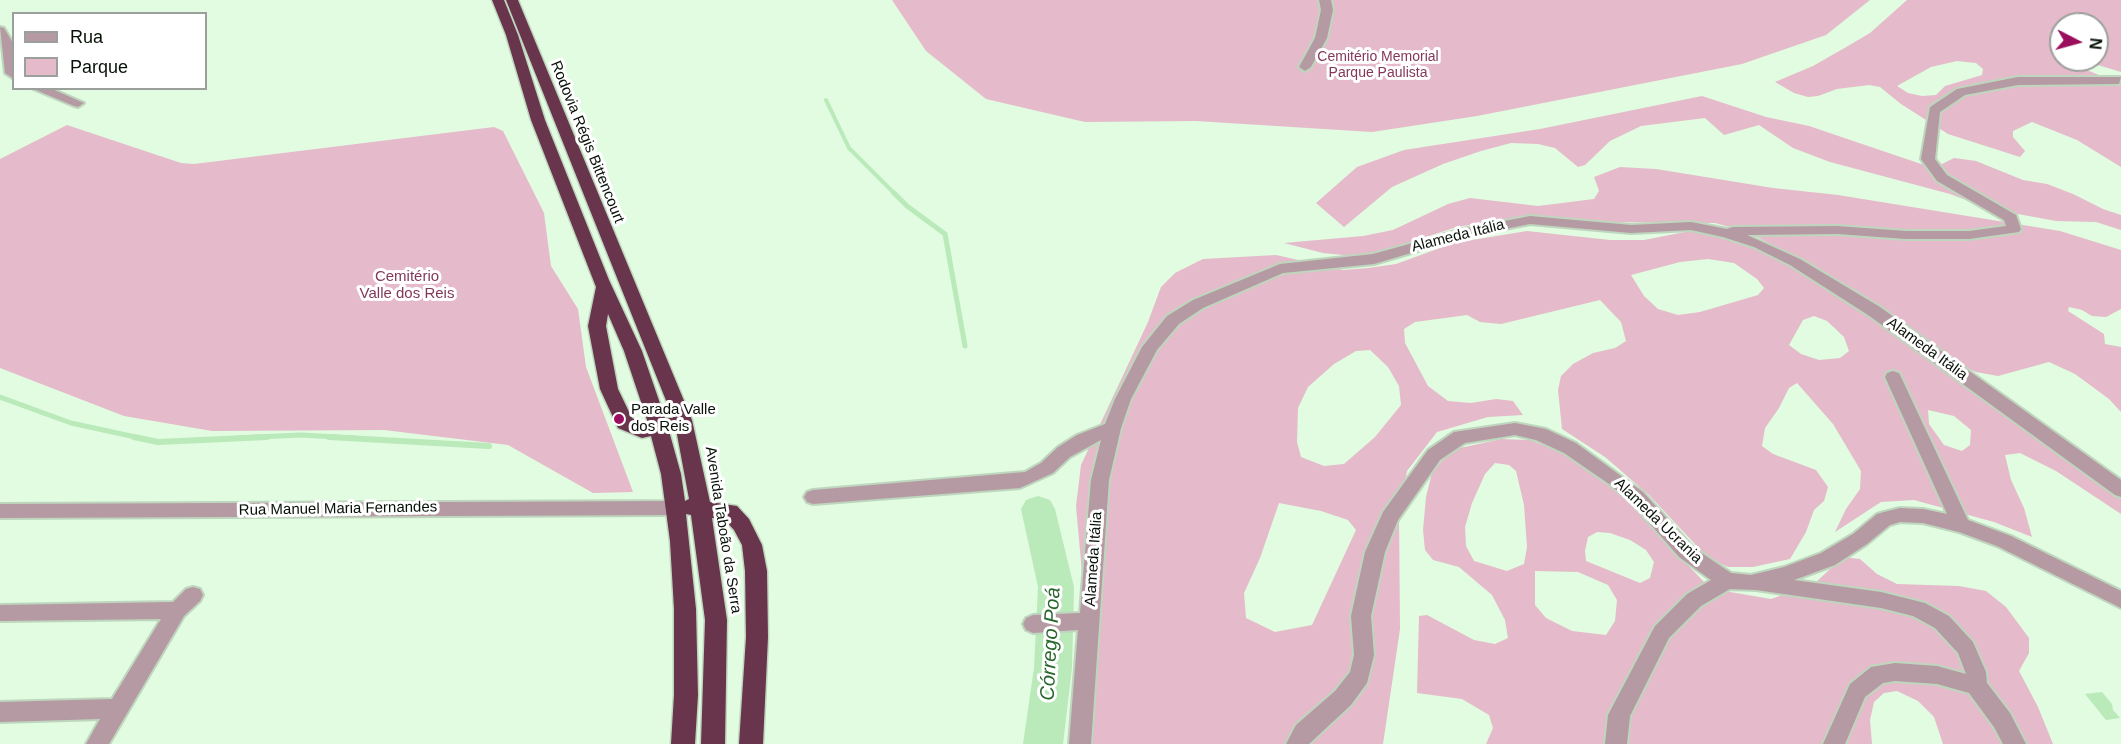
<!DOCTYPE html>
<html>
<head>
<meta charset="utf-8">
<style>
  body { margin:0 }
  #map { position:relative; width:2121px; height:744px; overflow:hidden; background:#e1fce0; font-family:Helvetica,sans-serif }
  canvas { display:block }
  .legend { position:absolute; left:12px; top:12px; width:195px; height:78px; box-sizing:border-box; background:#fff; border:2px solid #9ca09c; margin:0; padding:8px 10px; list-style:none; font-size:18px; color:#081108 }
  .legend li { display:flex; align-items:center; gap:12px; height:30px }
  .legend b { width:30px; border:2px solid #9ca09c }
  .north { position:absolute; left:2049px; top:12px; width:60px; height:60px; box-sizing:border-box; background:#fff; border:2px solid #9ca09c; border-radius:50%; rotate:96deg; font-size:16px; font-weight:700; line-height:24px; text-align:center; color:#081108 }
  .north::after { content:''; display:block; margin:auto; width:21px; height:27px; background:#9b0d5d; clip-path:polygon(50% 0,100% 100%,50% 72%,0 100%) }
</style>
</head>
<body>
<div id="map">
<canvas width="2121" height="744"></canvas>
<ul class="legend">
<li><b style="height:8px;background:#b599a3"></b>Rua</li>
<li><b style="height:16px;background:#e5baca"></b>Parque</li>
</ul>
<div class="north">N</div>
</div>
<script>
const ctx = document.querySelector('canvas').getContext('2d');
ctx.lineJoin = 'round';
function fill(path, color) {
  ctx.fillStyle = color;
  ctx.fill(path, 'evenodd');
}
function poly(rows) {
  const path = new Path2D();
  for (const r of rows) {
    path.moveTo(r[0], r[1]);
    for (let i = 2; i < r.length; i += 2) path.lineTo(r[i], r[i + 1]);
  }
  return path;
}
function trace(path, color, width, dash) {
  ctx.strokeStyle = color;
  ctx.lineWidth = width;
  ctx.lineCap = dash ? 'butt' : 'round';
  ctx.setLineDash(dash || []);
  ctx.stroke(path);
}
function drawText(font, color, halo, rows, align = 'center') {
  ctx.font = font + ' Helvetica,sans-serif';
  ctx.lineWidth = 6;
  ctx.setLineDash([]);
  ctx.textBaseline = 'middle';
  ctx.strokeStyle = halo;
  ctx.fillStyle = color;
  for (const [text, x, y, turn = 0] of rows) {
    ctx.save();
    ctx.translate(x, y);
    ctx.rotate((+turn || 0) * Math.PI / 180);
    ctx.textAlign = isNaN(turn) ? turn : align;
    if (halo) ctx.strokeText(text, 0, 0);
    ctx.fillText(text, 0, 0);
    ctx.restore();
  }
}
fill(poly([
  [892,0,1870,0,1826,35,1742,64,1477,116,1372,132,1196,121,1085,122,986,99,926,51],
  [1907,0,2121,0,2121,72,2088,62,2077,66,2121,84,2121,167,2077,140,2032,122,2013,131,2013,137,2025,151,2020,157,1948,134,1901,104,1880,87,1869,85,1837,89,1818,96,1808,97,1794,93,1775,82,1813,66,1848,46,1870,33],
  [2061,24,2097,24,2097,60,2061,60],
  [1957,61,1976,63,1983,69,1982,75,1945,86,1936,95,1922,96,1908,93,1897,86,1931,67],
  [1702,96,1766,117,1809,126,1927,166,1940,165,1954,158,1976,161,2023,180,2047,184,2073,194,2103,209,2121,215,2121,230,2096,222,2056,221,1991,209,1950,194,1830,162,1793,148,1759,125,1724,135,1705,118,1641,126,1610,141,1585,165,1578,167,1555,148,1538,144,1511,143,1481,151,1443,164,1392,187,1344,227,1316,203,1357,167,1404,150,1540,129],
  [67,125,181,163,194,164,494,127,503,131,544,213,551,266,578,309,586,367,633,492,593,493,508,445,384,430,212,431,124,416,0,368,0,159],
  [1620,167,1656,169,1773,188,1838,195,2060,231,2121,250,2121,309,2106,317,2092,316,2082,310,2069,307,2068,311,2104,334,2105,344,2121,347,2121,412,2109,399,2075,374,2049,362,1998,376,1976,372,1962,366,1836,279,1748,232,1715,223,1608,222,1545,217,1513,218,1457,227,1363,257,1323,253,1284,243,1363,236,1393,230,1448,204,1470,198,1538,206,1594,199,1599,191,1594,177],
  [1527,231,1610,240,1644,240,1690,231,1706,231,1776,256,1832,289,1997,402,2121,494,2121,514,2056,471,2020,453,2005,455,2011,480,2024,508,2032,537,1994,522,1914,500,1881,502,1835,532,1846,509,1860,489,1861,471,1833,424,1797,383,1789,388,1779,408,1765,428,1762,446,1773,454,1816,470,1828,487,1824,501,1814,510,1806,532,1790,559,1753,567,1728,567,1708,558,1649,495,1605,457,1562,429,1558,390,1561,376,1573,364,1593,353,1615,348,1626,341,1621,322,1600,300,1501,324,1480,322,1467,315,1415,322,1404,329,1405,343,1428,386,1448,401,1471,403,1496,399,1513,401,1523,415,1488,417,1437,432,1407,471,1399,517,1400,629,1383,744,1076,744,1084,595,1076,506,1081,465,1148,322,1161,287,1175,273,1203,259,1276,255,1343,270,1368,268,1396,264,1454,243],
  [1708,259,1734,263,1757,279,1764,288,1758,295,1700,312,1678,315,1658,309,1644,296,1631,275,1680,262],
  [1814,316,1827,321,1844,337,1849,351,1840,358,1819,360,1801,354,1789,345,1803,320],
  [1370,350,1388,367,1399,386,1401,405,1375,437,1344,464,1324,466,1301,457,1297,442,1298,408,1308,387,1334,364,1356,351],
  [1928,410,1954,416,1971,430,1970,445,1962,451,1944,445,1929,424],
  [1279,503,1321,511,1348,520,1356,530,1312,625,1275,632,1246,618,1244,593,1260,558],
  [1501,439,1530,440,1564,453,1610,483,1704,582,1730,592,1771,599,1814,584,1843,557,1860,559,1877,574,1897,584,1959,586,1986,591,2006,607,2029,638,2029,653,2019,671,2038,707,2053,744,1943,744,1934,717,1918,701,1897,691,1884,693,1874,702,1870,720,1872,744,1486,744,1493,728,1489,715,1462,699,1417,693,1419,616,1427,615,1474,640,1495,644,1508,638,1505,620,1492,595,1459,567,1433,560,1425,550,1423,530,1426,497,1432,473,1446,456,1460,448],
  [1495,463,1509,465,1516,471,1524,505,1527,547,1524,564,1507,571,1474,561,1466,546,1465,527,1472,503,1485,474],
  [1597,532,1610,533,1630,540,1646,550,1654,562,1650,578,1640,583,1586,561,1585,551,1588,537],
  [1535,571,1578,572,1608,585,1617,600,1615,621,1606,635,1572,631,1546,618,1535,605]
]), '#e5baca');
fill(poly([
  [2102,692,2112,704,2113,710,2120,718,2106,720,2085,694]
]), '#bae9ba');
trace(poly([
  [826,100,849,148,895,194]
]), '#bae9ba', 4);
trace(poly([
  [894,193,907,206,945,234,965,346],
  [0,397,71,423,140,438],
  [236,438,301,435,355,438]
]), '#bae9ba', 5);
trace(poly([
  [134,437,158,442,267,437],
  [329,437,489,446]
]), '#bae9ba', 6);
fill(poly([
  [1038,496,1050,500,1055,509,1074,587,1072,668,1063,744,1023,744,1034,668,1038,587,1021,509,1026,500,1038,496]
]), '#bae9ba');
const minor = poly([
  [1319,0,1331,0,1333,10,1327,38,1311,67,1305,71,1299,67,1315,38,1321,10,1319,0],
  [0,27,4,28,13,43,14,79,5,73,0,27],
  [2018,77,2121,77,2119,84,2018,85,1965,95,1940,112,1935,159,1947,175,2016,215,2021,229,2019,232,1969,239,1906,239,1837,234,1747,235,1800,259,1880,307,2121,480,2121,497,2115,495,1868,315,1790,265,1754,247,1723,237,1691,230,1631,233,1530,224,1465,237,1374,264,1283,273,1203,308,1179,324,1157,350,1131,399,1121,428,1109,480,1091,744,1069,744,1078,630,1033,633,1026,630,1023,624,1026,618,1033,615,1080,613,1091,480,1101,440,1070,457,1053,473,1020,488,813,504,807,502,804,497,807,492,813,490,1025,472,1041,463,1058,447,1077,435,1105,424,1115,399,1142,347,1167,316,1193,300,1280,264,1373,254,1463,229,1530,216,1631,225,1691,222,1727,229,1733,227,1837,226,1906,231,1969,231,2006,226,2004,220,1937,181,1921,159,1930,107,1957,89,2018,77],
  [31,88,50,88,84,103,78,107,74,106,31,88],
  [1893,371,1899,373,1901,377,1968,520,2011,536,2121,591,2121,608,1997,546,1959,532,1923,523,1900,522,1890,525,1867,544,1835,565,1794,580,1881,592,1925,603,1949,616,1973,642,1986,672,1987,683,2010,713,2026,744,2003,744,1994,727,1969,693,1937,684,1895,681,1883,683,1865,697,1845,744,1823,744,1850,684,1871,667,1895,663,1937,666,1966,674,1958,653,1935,628,1913,616,1881,608,1756,590,1730,589,1701,606,1669,638,1630,716,1627,744,1605,744,1608,715,1655,626,1687,594,1711,580,1679,557,1631,502,1609,484,1564,453,1536,440,1515,435,1465,443,1440,460,1398,520,1385,552,1371,616,1374,655,1367,683,1351,705,1309,744,1286,744,1296,725,1335,691,1350,672,1354,655,1351,616,1365,552,1383,512,1428,450,1454,432,1515,423,1546,429,1576,443,1643,492,1693,547,1731,573,1751,575,1784,567,1821,553,1853,534,1877,514,1884,512,1900,508,1923,509,1947,514,1885,377,1887,373,1893,371],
  [675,501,682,503,684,508,682,513,675,515,0,518,0,504,675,501],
  [193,587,200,589,203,595,200,601,184,616,109,744,86,744,100,719,0,722,0,702,112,699,161,619,0,621,0,605,173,602,186,589,193,587]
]);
const highway = poly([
  [492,0,504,0,518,35,545,120,609,280,642,351,665,418,673,418,506,0,518,0,692,420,710,502,737,506,749,519,762,545,767,571,768,637,763,744,739,744,746,637,745,571,742,545,734,530,724,519,712,518,727,620,725,744,701,744,705,620,691,515,686,514,696,609,698,695,695,744,671,744,674,695,674,609,670,541,661,474,651,436,642,438,618,428,600,389,588,326,596,287,531,120,506,35,492,0],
  [608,314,624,351,648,423,644,424,632,418,618,389,606,326,608,314],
  [676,429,689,499,685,501,681,474,669,431,676,429]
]);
trace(minor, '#bed6bd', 4);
trace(highway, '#bed6bd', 3);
fill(minor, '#b599a3');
fill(highway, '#69354c');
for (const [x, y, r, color] of [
  [619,419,6,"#9b0d5d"]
]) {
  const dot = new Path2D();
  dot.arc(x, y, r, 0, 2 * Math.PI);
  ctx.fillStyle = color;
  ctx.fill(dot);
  trace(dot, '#fff', 2);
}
drawText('14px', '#83385a', '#fff', [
  ["Cemitério Memorial",1378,57],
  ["Parque Paulista",1378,73]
]);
drawText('15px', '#081108', '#fff', [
  ["Rodovia Régis Bittencourt",587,142,68],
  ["Alameda Itália",1458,236,-14],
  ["Alameda Itália",1927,349,36],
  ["Rua Manuel Maria Fernandes",338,509,-1],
  ["Alameda Ucrania",1658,521,44],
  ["Avenida Taboão da Serra",723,530,81],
  ["Alameda Itália",1094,559,-86]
]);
drawText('15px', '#83385a', '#fff', [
  ["Cemitério",407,277],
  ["Valle dos Reis",407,294]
]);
drawText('15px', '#081108', '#fff', [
  ["Parada Valle",631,410],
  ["dos Reis",631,427]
], 'left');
drawText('italic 20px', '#28662d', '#fff', [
  ["Córrego Poá",1051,644,-87]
]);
</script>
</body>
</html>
